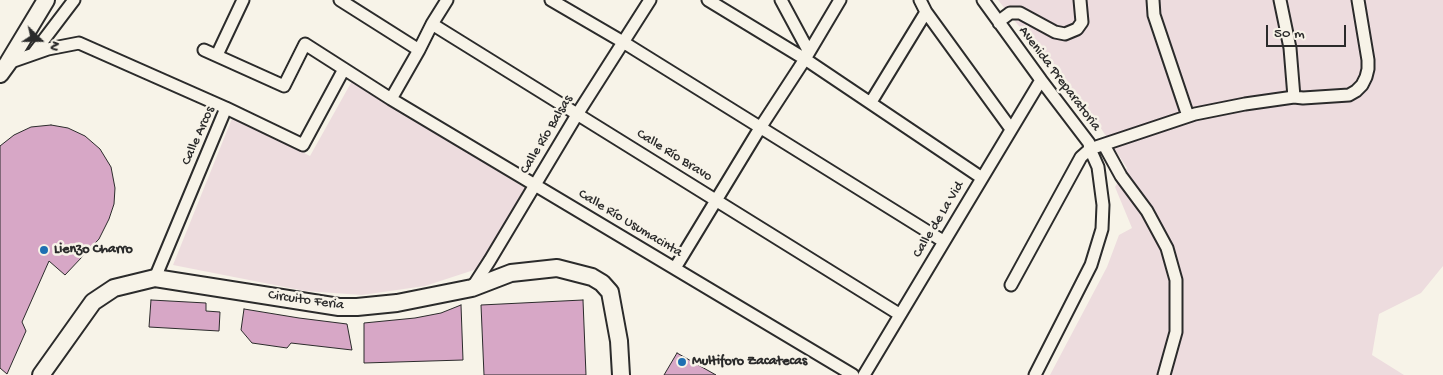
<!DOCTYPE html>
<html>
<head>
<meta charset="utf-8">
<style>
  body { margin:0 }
  #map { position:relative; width:1443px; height:375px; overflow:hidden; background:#f7f3e8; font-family:"Gochi Hand",sans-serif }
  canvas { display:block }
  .north { position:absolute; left:15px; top:15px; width:50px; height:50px; -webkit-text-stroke:4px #f7f3e8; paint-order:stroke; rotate:112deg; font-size:14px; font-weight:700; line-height:20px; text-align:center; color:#2b2b2b }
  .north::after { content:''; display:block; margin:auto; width:18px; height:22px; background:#2b2b2b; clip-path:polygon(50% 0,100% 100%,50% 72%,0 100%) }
  .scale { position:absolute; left:1266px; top:25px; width:80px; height:22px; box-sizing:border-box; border:2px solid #2b2b2b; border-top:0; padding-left:6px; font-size:15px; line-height:18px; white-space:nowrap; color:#2b2b2b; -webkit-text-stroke:4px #f7f3e8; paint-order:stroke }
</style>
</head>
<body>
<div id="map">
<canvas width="1443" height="375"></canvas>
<div class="north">N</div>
<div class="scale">50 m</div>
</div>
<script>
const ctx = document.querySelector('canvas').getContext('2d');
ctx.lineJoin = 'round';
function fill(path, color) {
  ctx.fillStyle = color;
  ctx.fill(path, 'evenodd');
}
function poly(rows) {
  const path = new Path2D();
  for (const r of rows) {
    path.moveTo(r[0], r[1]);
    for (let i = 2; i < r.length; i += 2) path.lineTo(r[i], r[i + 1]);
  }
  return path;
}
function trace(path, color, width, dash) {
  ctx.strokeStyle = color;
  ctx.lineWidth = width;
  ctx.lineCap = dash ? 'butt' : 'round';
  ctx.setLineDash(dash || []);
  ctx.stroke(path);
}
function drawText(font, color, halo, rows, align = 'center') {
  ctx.font = font + ' "Gochi Hand",sans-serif';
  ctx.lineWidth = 5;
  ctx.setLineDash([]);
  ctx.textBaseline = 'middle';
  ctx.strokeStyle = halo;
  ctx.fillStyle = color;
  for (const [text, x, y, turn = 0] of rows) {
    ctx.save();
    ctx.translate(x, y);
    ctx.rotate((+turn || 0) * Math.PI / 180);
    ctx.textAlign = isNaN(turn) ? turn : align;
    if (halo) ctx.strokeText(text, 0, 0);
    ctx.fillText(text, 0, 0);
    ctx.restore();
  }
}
fill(poly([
  [998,0,1443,0,1443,266,1421,293,1379,314,1372,355,1404,375,1050,375,1107,267,1119,235,1132,228,1115,187,1127,168,1100,127],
  [352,81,525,188,477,269,425,286,362,295,305,291,173,265,233,116,310,156]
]), '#eddcde');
const building = poly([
  [51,125,68,128,85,136,100,149,111,167,115,188,114,204,109,219,99,239,65,275,49,261,22,322,26,331,7,374,0,368,0,146,14,135,31,127,51,125],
  [151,300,206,303,206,311,220,312,219,331,149,327,151,300],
  [583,300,586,375,484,375,481,305,583,300],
  [461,305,463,360,364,363,364,323,415,318,441,313,461,305],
  [244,309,299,318,347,324,352,350,291,343,287,348,252,343,241,330,244,309],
  [677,353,716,375,664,375,677,353]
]);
fill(building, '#d7a7c6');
trace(building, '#2b2b2b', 1);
const street = poly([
  [340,0,419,50],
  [551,0,623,42,943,241],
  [708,0,805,59,982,178],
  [781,0,809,52],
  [920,0,926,12,1011,129],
  [983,0,1041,80,1089,143,1090,149,1098,167,1103,205,1102,229,1091,265,1035,375],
  [1153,0,1154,15,1188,116],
  [1280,0,1290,48,1294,97],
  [999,23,1002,19,1010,13,1020,13,1055,32,1065,34,1077,29,1082,22,1080,0],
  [432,24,899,314],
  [204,50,284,86,305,44,391,99,853,375],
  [33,54,74,0],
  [217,55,243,0],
  [8,63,48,49,79,43,226,108],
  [391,99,419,50,432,24,447,0],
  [871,102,926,12],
  [1104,145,1121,176,1147,211,1167,248,1176,280,1176,332,1164,375],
  [675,268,760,128,805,59,840,0],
  [155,278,226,108,303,145,344,69],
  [1011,285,1081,157,1090,149,1195,114,1245,104,1294,97,1303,98,1349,95,1356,91,1362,85,1366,77,1368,69,1368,60,1358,0],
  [472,288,490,260,578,113,650,0],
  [864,375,1041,80]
]);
const secondary = poly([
  [0,74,8,63,46,0],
  [41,375,93,302,114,288,155,278,339,307,357,307,397,303,472,288,511,273,557,268,592,277,602,283,610,292,619,341,621,375]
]);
trace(street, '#2b2b2b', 15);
trace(secondary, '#2b2b2b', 20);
trace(street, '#f7f3e8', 11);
trace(secondary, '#f7f3e8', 16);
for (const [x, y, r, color] of [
  [44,250,5,"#1f6fb2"],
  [682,362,5,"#1f6fb2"]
]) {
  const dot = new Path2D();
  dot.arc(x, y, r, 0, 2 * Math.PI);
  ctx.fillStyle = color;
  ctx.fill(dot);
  trace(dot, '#f7f3e8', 2);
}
drawText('14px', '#2b2b2b', '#f7f3e8', [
  ["Avenida Preparatoria",1059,79,53],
  ["Calle Río Balsas",547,135,-59],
  ["Calle Arcos",199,136,-66],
  ["Calle Río Bravo",674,156,32],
  ["Calle de La Vid",939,220,-59],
  ["Calle Río Usumacinta",630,224,31],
  ["Circuito Feria",306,301,8]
]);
drawText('bold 14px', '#2b2b2b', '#f7f3e8', [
  ["Lienzo Charro",54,250],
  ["Multiforo Zacatecas",692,362]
], 'left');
</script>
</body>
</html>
